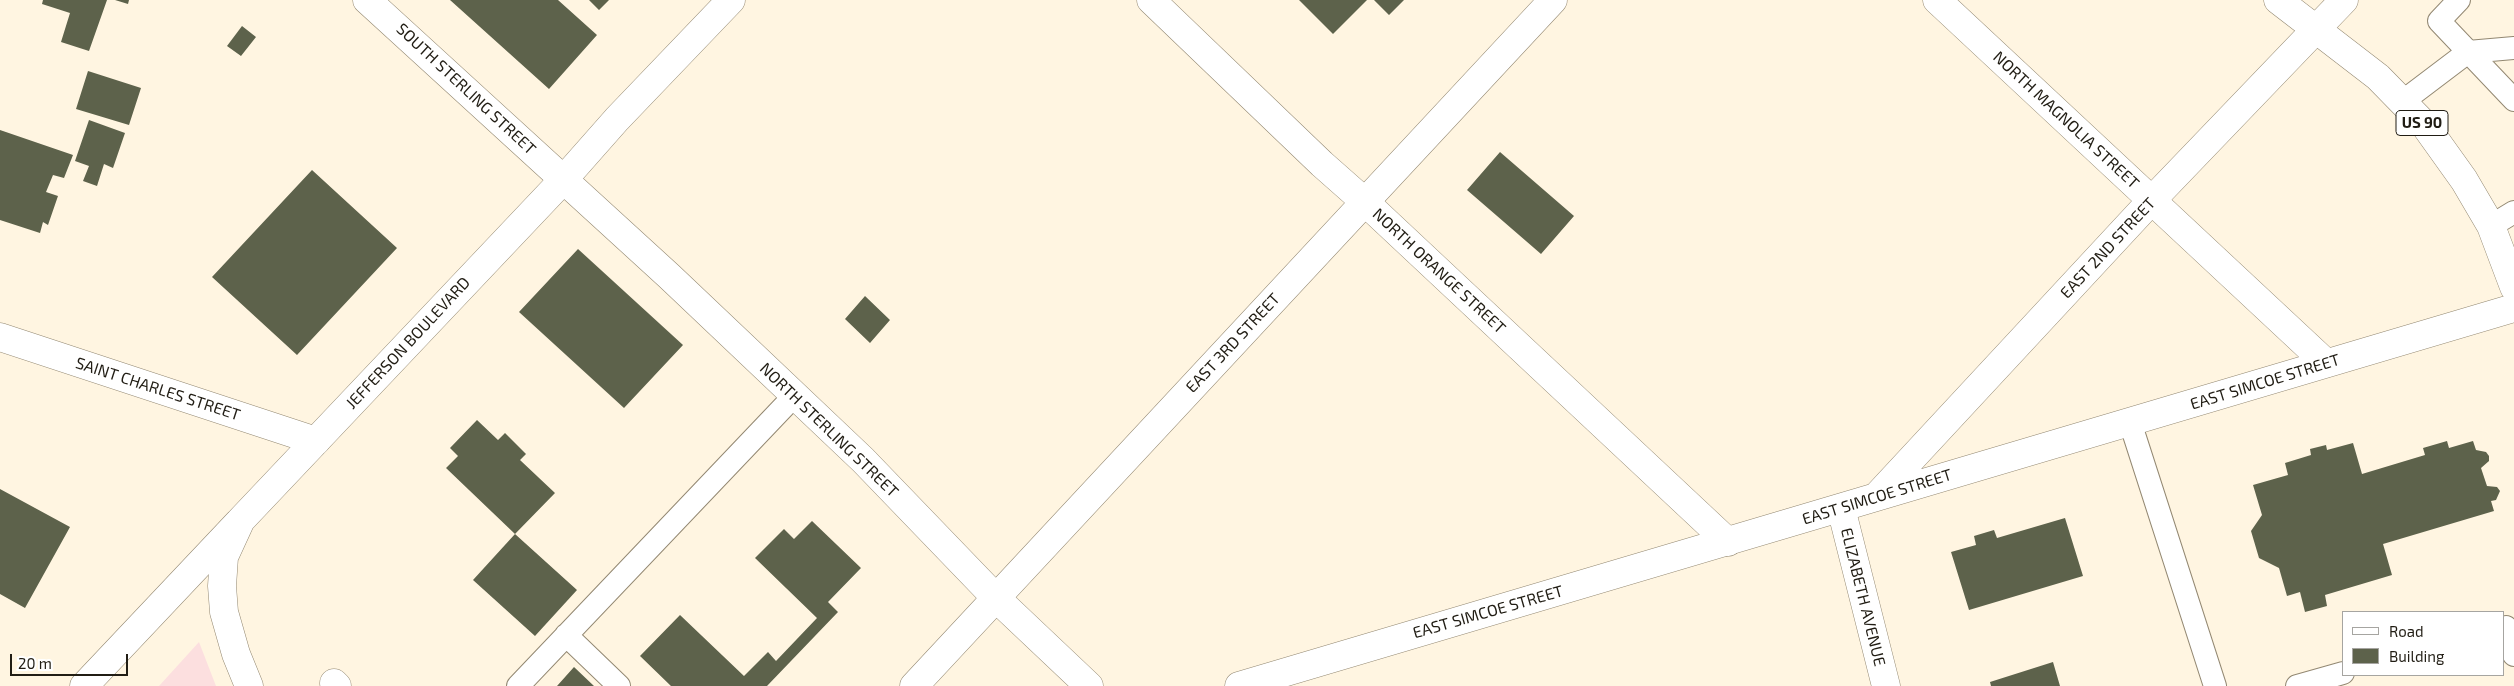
<!DOCTYPE html>
<html>
<head>
<meta charset="utf-8">
<style>
  body { margin:0 }
  #map { position:relative; width:2514px; height:686px; overflow:hidden; background:#fff5e1; font-family:"Exo 2",sans-serif }
  canvas { display:block }
  .legend { position:absolute; left:2342px; top:611px; width:162px; height:65px; box-sizing:border-box; background:#fff; border:1px solid #a6a5a1; margin:0; padding:6px 9px; list-style:none; font-size:15px; color:#211d14 }
  .legend li { display:flex; align-items:center; gap:10px; height:25px }
  .legend b { width:25px; border:1px solid #a6a5a1 }
  .scale { position:absolute; left:10px; top:654px; width:118px; height:22px; box-sizing:border-box; border:2px solid #211d14; border-top:0; padding-left:6px; font-size:15px; line-height:18px; white-space:nowrap; color:#211d14; -webkit-text-stroke:4px #fff; paint-order:stroke }
</style>
</head>
<body>
<div id="map">
<canvas width="2514" height="686"></canvas>
<ul class="legend">
<li><b style="height:6px;background:#fff"></b>Road</li>
<li><b style="height:14px;background:#5d624b"></b>Building</li>
</ul>
<div class="scale">20 m</div>
</div>
<script>
const ctx = document.querySelector('canvas').getContext('2d');
ctx.lineJoin = 'round';
function fill(path, color) {
  ctx.fillStyle = color;
  ctx.fill(path, 'evenodd');
}
function poly(rows) {
  const path = new Path2D();
  for (const r of rows) {
    path.moveTo(r[0], r[1]);
    for (let i = 2; i < r.length; i += 2) path.lineTo(r[i], r[i + 1]);
  }
  return path;
}
function trace(path, color, width, dash) {
  ctx.strokeStyle = color;
  ctx.lineWidth = width;
  ctx.lineCap = dash ? 'butt' : 'round';
  ctx.setLineDash(dash || []);
  ctx.stroke(path);
}
function drawText(font, color, halo, rows, align = 'center') {
  ctx.font = font + ' "Exo 2",sans-serif';
  ctx.lineWidth = 5;
  ctx.setLineDash([]);
  ctx.textBaseline = 'middle';
  ctx.strokeStyle = halo;
  ctx.fillStyle = color;
  for (const [text, x, y, turn = 0] of rows) {
    ctx.save();
    ctx.translate(x, y);
    ctx.rotate((+turn || 0) * Math.PI / 180);
    ctx.textAlign = isNaN(turn) ? turn : align;
    if (halo) ctx.strokeText(text, 0, 0);
    ctx.fillText(text, 0, 0);
    ctx.restore();
  }
}
fill(poly([
  [199,642,216,686,159,686]
]), '#fcdfdf');
fill(poly([
  [43,0,107,0,89,51,61,42,70,13,42,4],
  [115,0,129,0,128,4],
  [450,0,558,0,597,35,549,89],
  [589,0,609,0,599,10],
  [1299,0,1367,0,1333,34],
  [1374,0,1404,0,1389,15],
  [242,26,256,37,241,56,227,46],
  [88,71,141,88,129,125,76,109],
  [89,120,125,133,113,168,104,164,97,186,83,181,89,166,75,161],
  [0,130,73,155,64,178,53,175,46,192,58,196,48,225,43,222,40,233,0,220],
  [1500,152,1574,216,1541,254,1467,190],
  [312,170,397,248,297,355,212,277],
  [578,249,683,345,624,408,519,312],
  [865,296,890,320,870,343,845,319],
  [477,420,498,440,505,433,526,454,520,460,555,493,515,534,446,468,458,456,450,448],
  [2447,441,2449,448,2473,441,2476,450,2486,452,2489,456,2489,461,2481,468,2487,486,2497,487,2500,491,2496,500,2491,501,2494,511,2383,544,2392,575,2325,595,2327,606,2305,612,2300,592,2287,596,2279,568,2259,558,2251,531,2262,515,2253,485,2288,475,2285,463,2311,455,2310,449,2326,445,2327,450,2353,443,2362,474,2425,455,2423,448],
  [0,489,70,527,25,608,0,594],
  [2065,518,2083,576,1969,610,1951,552,1976,545,1974,536,1994,530,1997,538],
  [812,521,861,568,828,602,838,612,767,686,671,686,640,656,680,615,744,676,768,652,776,661,817,618,755,558,784,529,794,539],
  [515,534,577,590,535,636,473,580],
  [2053,662,2060,686,1991,686,1990,682],
  [574,667,594,686,557,686]
]), '#5d624b');
const service = poly([
  [2459,0,2439,21,2514,100],
  [2402,102,2468,52,2514,48],
  [2491,226,2514,212],
  [2130,422,2215,686],
  [2503,628,2506,627,2514,655],
  [566,635,619,686],
  [518,686,795,395],
  [2297,686,2343,673]
]);
const minor = poly([
  [367,0,669,276,863,460,996,598,1089,686],
  [1151,0,1322,164,1365,202,1728,542],
  [1937,0,2326,363],
  [0,337,316,441],
  [1841,508,1886,686],
  [334,683,337,686]
]);
const tertiary = poly([
  [1876,497,2151,201,2344,0],
  [84,686,238,523],
  [914,686,1553,0],
  [1239,686,2514,308]
]);
const secondary = poly([
  [249,686,236,654,224,612,222,586,224,557,241,520,564,179,617,119,731,0]
]);
const trunk = poly([
  [2278,0,2378,77,2424,124,2464,180,2491,226,2514,287]
]);
trace(service, '#938872', 24);
trace(minor, '#938872', 29);
trace(tertiary, '#938872', 29);
trace(secondary, '#938872', 29);
trace(trunk, '#938872', 29);
trace(service, '#fff', 22);
trace(minor, '#fff', 28);
trace(tertiary, '#fff', 28);
trace(secondary, '#fff', 28);
trace(trunk, '#fff', 28);
for (const [x, y, w] of [
  [2422,123,52]
]) {
  const box = new Path2D();
  box.roundRect(x - w / 2, y - 12.5, w, 25, 4);
  ctx.fillStyle = '#fff';
  ctx.fill(box);
  trace(box, '#211d14', 1);
}
drawText('bold 15px', '#211d14', null, [
  ["US 90",2422,123]
]);
drawText('16px', '#211d14', '#fff', [
  ["SOUTH STERLING STREET",466,89,43],
  ["NORTH MAGNOLIA STREET",2066,120,43],
  ["EAST 2ND STREET",2108,248,-47],
  ["NORTH ORANGE STREET",1439,271,43],
  ["JEFFERSON BOULEVARD",408,343,-47],
  ["EAST 3RD STREET",1233,343,-47],
  ["EAST SIMCOE STREET",2265,382,-17],
  ["SAINT CHARLES STREET",158,389,18],
  ["NORTH STERLING STREET",829,430,44],
  ["EAST SIMCOE STREET",1877,497,-17],
  ["ELIZABETH AVENUE",1863,597,76],
  ["EAST SIMCOE STREET",1488,612,-16]
]);
</script>
</body>
</html>
